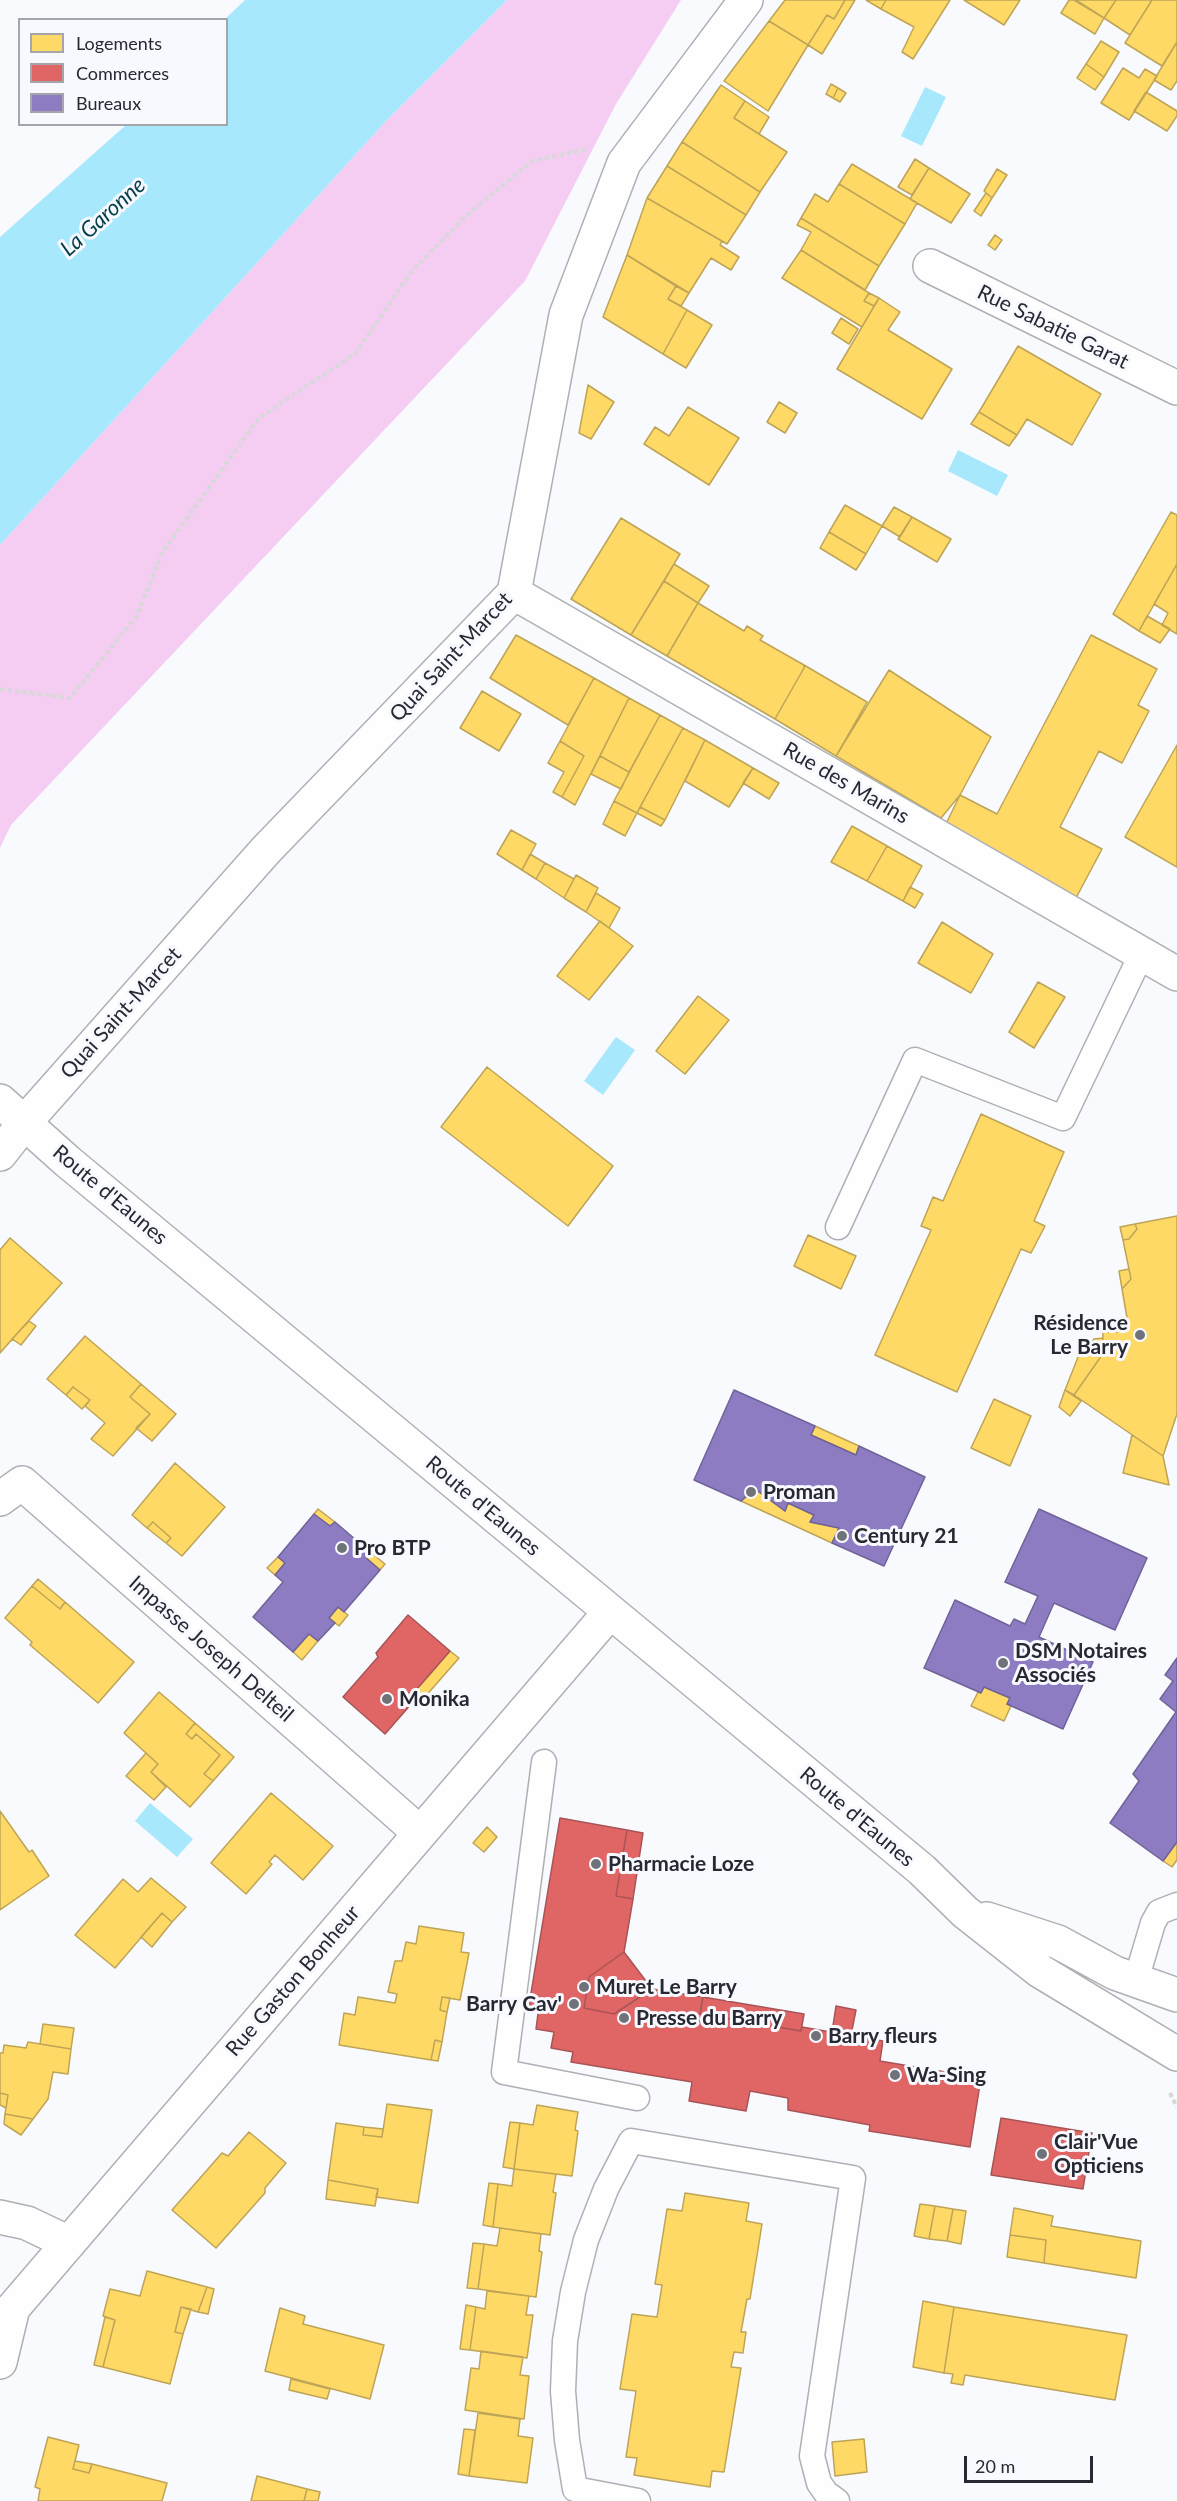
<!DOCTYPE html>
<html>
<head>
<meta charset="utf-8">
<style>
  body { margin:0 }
  #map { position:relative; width:1177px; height:2501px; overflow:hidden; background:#f8fafd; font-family:Lato,sans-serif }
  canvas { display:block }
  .legend { position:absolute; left:18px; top:18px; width:210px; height:108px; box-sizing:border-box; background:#f7f9fe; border:2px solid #a4a6ac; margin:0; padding:8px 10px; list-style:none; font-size:18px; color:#272932 }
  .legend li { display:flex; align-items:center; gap:12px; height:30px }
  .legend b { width:30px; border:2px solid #a4a6ac }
  .scale { position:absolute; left:964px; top:2456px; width:129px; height:27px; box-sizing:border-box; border:3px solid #272932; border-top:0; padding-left:8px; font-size:18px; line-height:21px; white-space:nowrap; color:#272932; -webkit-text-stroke:4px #f7f9fe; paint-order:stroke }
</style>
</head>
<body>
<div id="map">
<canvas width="1177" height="2501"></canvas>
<ul class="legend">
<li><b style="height:16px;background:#ffd966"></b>Logements</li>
<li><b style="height:16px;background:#e06666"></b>Commerces</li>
<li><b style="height:16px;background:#8e7cc3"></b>Bureaux</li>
</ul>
<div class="scale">20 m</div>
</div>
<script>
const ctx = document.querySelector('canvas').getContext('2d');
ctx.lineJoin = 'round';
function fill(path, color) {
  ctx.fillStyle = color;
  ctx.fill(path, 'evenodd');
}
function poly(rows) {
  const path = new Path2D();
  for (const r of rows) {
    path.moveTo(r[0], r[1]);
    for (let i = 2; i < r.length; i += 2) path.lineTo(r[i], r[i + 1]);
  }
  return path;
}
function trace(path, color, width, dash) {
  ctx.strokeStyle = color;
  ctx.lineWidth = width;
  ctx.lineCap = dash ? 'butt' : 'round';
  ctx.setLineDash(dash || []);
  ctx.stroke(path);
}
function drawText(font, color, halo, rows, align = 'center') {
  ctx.font = font + ' Lato,sans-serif';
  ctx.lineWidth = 6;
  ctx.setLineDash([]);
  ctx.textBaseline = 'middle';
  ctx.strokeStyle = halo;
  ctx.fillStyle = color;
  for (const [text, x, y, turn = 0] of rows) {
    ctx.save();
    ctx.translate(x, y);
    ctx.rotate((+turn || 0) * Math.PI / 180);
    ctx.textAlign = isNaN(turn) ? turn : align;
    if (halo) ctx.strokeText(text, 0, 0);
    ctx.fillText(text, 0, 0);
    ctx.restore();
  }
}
fill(poly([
  [507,0,681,0,616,104,525,281,11,825,0,848,0,545,386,121]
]), '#f5cdf3');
fill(poly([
  [245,0,507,0,386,121,0,545,0,237,126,125,226,124,225,19],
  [925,87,946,97,922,146,901,136],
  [958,450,1008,475,997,496,948,471],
  [616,1037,635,1050,603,1095,584,1081],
  [150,1803,193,1839,177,1857,135,1821]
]), '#a8e8fc');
const homes = poly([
  [785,0,845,0,834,19,827,15,808,45,769,21,785,0],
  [845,0,855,0,822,54,808,45,827,15,834,19,845,0],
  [866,0,886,0,881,9,866,0],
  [886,0,950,0,913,59,902,52,914,27,881,9,886,0],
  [964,0,1020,0,1004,25,964,0],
  [1069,0,1074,0,1104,18,1095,34,1061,13,1069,0],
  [1076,0,1116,0,1104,18,1076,0],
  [1116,0,1152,0,1130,35,1104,18,1116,0],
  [1152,0,1177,0,1177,42,1162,66,1125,43,1152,0],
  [769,21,808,45,768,111,724,81,769,21],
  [1101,41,1119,52,1104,77,1086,64,1101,41],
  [1177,42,1177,81,1171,90,1154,80,1177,42],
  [1086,64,1104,77,1095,90,1077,78,1086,64],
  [1123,68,1139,78,1145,69,1157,76,1129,120,1101,103,1123,68],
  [831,84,838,88,833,98,826,94,831,84],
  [721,85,745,101,734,118,787,152,760,192,682,142,721,85],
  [838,88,846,93,840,102,833,98,838,88],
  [1146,92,1177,111,1177,116,1167,131,1134,111,1146,92],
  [745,101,769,117,759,134,734,118,745,101],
  [682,142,760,192,746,215,667,166,682,142],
  [915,159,929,168,912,195,898,187,915,159],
  [852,164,917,203,905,224,839,184,852,164],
  [667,166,746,215,727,244,647,198,667,166],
  [929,168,970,194,951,223,910,199,929,168],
  [997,169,1007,175,992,198,984,191,997,169],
  [839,184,905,224,879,266,801,218,815,194,828,202,839,184],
  [986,193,992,198,981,216,974,211,986,193],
  [647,198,722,241,720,245,739,257,731,270,711,258,689,293,627,255,647,198],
  [801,218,879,266,865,290,801,250,811,232,797,225,801,218],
  [995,235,1002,240,995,250,988,245,995,235],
  [801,250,869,293,864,301,874,306,862,327,782,278,801,250],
  [627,255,676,286,668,299,687,310,663,354,603,317,627,255],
  [676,286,689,293,681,306,668,299,676,286],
  [869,293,879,298,874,306,864,301,869,293],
  [879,298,900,312,888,330,952,369,922,419,837,369,879,298],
  [687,310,712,325,686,368,663,354,687,310],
  [841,318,858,329,849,344,832,333,841,318],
  [1018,346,1101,394,1072,445,1027,419,1017,435,979,412,1018,346],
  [588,385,614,402,591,439,579,433,588,385],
  [779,402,797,413,785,433,767,422,779,402],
  [688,407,739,438,709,485,644,444,655,427,669,436,688,407],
  [979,412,1017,435,1009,446,971,424,979,412],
  [845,505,882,526,866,554,829,532,845,505],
  [894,507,912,517,900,537,882,526,894,507],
  [1171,512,1177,515,1177,564,1139,631,1113,614,1171,512],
  [912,517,951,539,937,562,898,539,912,517],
  [621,518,680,554,631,635,571,599,621,518],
  [829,532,866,554,856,570,820,548,829,532],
  [674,564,709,586,698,603,664,581,674,564],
  [1177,564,1177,634,1162,625,1168,613,1154,604,1177,564],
  [664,581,698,603,667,656,631,635,664,581],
  [698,603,744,631,747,626,763,636,760,640,804,665,804,668,775,719,667,656,698,603],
  [1147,616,1170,629,1160,643,1139,631,1147,616],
  [516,635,594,678,568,725,490,678,516,635],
  [1091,635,1157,669,1138,705,1149,711,1122,763,1099,751,1060,827,1102,849,1076,898,943,830,960,795,997,814,1091,635],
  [804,665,867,702,836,756,775,719,804,668,804,665],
  [889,670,991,737,960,795,941,818,836,756,889,670],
  [594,678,629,698,575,805,562,797,584,756,560,741,594,678],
  [482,691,521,714,499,751,460,728,482,691],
  [629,698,660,715,629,772,600,756,629,698],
  [660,715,683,728,637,813,614,801,660,715],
  [683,728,705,740,665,820,640,807,683,728],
  [705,740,753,768,729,807,685,781,705,740],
  [560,741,584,756,562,797,553,792,564,772,548,763,560,741],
  [1177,745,1177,867,1125,837,1177,745],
  [600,756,629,772,621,789,591,774,600,756],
  [753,768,779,783,769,799,743,783,753,768],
  [614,801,637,813,625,836,603,824,614,801],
  [640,807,665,820,661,826,637,813,640,807],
  [852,826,887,846,867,881,831,862,852,826],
  [511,830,536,844,522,870,497,854,511,830],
  [887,846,922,866,903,901,867,881,887,846],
  [530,854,545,863,536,879,522,870,530,854],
  [545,863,574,879,564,898,536,879,545,863],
  [576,875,598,888,586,912,564,898,576,875],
  [910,887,923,894,915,908,903,901,910,887],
  [596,893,620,908,609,928,586,912,596,893],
  [600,921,633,946,589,1000,557,976,600,921],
  [942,922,993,954,971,993,918,963,942,922],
  [1038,982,1065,997,1034,1048,1009,1032,1038,982],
  [698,996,729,1020,685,1074,656,1051,698,996],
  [487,1067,613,1166,568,1226,441,1127,487,1067],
  [981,1114,1064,1152,1034,1221,1045,1226,1031,1253,1021,1249,957,1392,875,1355,931,1230,921,1226,933,1197,943,1201,981,1114],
  [1177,1216,1177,1414,1163,1456,1074,1395,1102,1355,1103,1332,1117,1332,1127,1318,1122,1289,1131,1279,1123,1240,1129,1239,1137,1229,1135,1224,1177,1216],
  [1135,1224,1137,1229,1129,1239,1123,1240,1120,1227,1135,1224],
  [808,1235,856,1256,841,1289,794,1266,808,1235],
  [10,1238,62,1283,0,1353,0,1250,10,1238],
  [1129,1269,1131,1279,1122,1289,1119,1271,1129,1269],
  [29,1321,36,1326,21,1345,12,1339,29,1321],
  [85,1336,141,1384,130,1397,150,1414,113,1456,91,1439,105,1423,85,1406,90,1400,73,1387,66,1395,47,1379,85,1336],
  [1103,1338,1102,1355,1074,1395,1065,1390,1082,1347,1089,1347,1094,1339,1103,1338],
  [141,1384,176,1414,152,1441,136,1428,150,1414,130,1397,141,1384],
  [73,1387,90,1400,82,1409,66,1395,73,1387],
  [1065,1390,1081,1401,1070,1416,1059,1407,1065,1390],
  [994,1399,1031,1416,1010,1466,971,1448,994,1399],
  [815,1426,859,1446,856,1455,811,1435,815,1426],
  [1132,1435,1163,1456,1169,1485,1123,1473,1132,1435],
  [175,1463,225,1507,182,1556,166,1543,171,1538,153,1522,147,1528,132,1515,175,1463],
  [755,1489,785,1511,788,1503,814,1515,810,1522,839,1528,832,1543,741,1501,755,1489],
  [318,1509,335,1522,330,1526,314,1514,318,1509],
  [153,1522,171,1538,166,1543,147,1528,153,1522],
  [369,1551,385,1564,380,1570,365,1557,369,1551],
  [278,1557,285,1563,275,1575,267,1568,278,1557],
  [38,1579,65,1602,60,1609,32,1586,38,1579],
  [32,1586,60,1609,65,1602,134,1662,98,1703,30,1645,32,1642,5,1618,32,1586],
  [338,1607,348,1615,339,1626,329,1618,338,1607],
  [309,1634,318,1641,302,1660,293,1652,309,1634],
  [450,1651,459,1658,424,1698,416,1690,450,1651],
  [984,1687,1010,1698,1007,1704,1011,1706,1004,1721,971,1706,978,1692,981,1693,984,1687],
  [159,1692,195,1723,186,1734,192,1739,196,1734,220,1755,204,1774,213,1781,190,1807,151,1772,158,1764,124,1733,159,1692],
  [195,1723,234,1757,213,1781,204,1774,220,1755,196,1734,192,1739,186,1734,195,1723],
  [146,1753,158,1764,151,1772,166,1787,154,1800,126,1776,146,1753],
  [271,1793,333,1846,303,1880,275,1855,269,1862,272,1864,246,1894,211,1863,271,1793],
  [0,1811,29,1852,32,1850,49,1876,0,1910,0,1811],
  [487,1827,497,1837,484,1852,473,1843,487,1827],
  [1177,1842,1177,1860,1172,1867,1163,1861,1177,1842],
  [151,1878,186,1907,172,1922,162,1913,115,1968,75,1935,123,1879,138,1892,151,1878],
  [162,1913,172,1922,152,1947,141,1937,162,1913],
  [419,1926,464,1933,461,1952,469,1953,460,2000,442,1997,440,2010,447,2012,442,2042,435,2040,431,2060,339,2045,344,2013,355,2015,358,1997,395,2003,397,1994,388,1992,395,1961,402,1961,406,1942,416,1944,419,1926],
  [442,1997,450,1998,447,2012,440,2010,442,1997],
  [43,2024,74,2028,71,2049,40,2044,43,2024],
  [435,2040,442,2042,438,2061,431,2060,435,2040],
  [28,2042,71,2049,68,2074,53,2072,48,2099,33,2119,5,2114,8,2095,0,2093,0,2053,3,2053,4,2045,26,2048,28,2042],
  [0,2093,8,2095,6,2108,0,2105,0,2093],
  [387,2104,432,2110,418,2203,376,2197,378,2189,328,2180,336,2123,364,2127,363,2135,382,2137,387,2104],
  [537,2105,578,2112,575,2130,578,2131,572,2176,514,2169,520,2123,533,2125,537,2105],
  [5,2114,33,2119,21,2135,4,2124,5,2114],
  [510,2122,520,2123,514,2169,503,2167,510,2122],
  [364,2127,383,2129,382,2137,363,2135,364,2127],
  [249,2132,286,2163,265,2188,265,2193,216,2248,172,2210,222,2153,228,2156,249,2132],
  [514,2169,556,2174,553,2192,556,2193,550,2235,493,2227,498,2184,512,2186,514,2169],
  [328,2180,378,2189,375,2206,326,2199,328,2180],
  [489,2183,498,2184,493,2227,483,2225,489,2183],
  [685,2193,749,2203,746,2221,762,2224,750,2299,747,2299,741,2332,746,2332,743,2353,734,2352,731,2367,741,2368,724,2472,712,2471,710,2487,634,2475,637,2458,626,2457,636,2391,620,2389,632,2314,657,2317,662,2285,655,2284,667,2209,682,2211,685,2193],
  [920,2204,935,2206,929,2239,914,2236,920,2204],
  [935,2206,953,2209,947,2241,929,2239,935,2206],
  [1014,2208,1053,2216,1051,2226,1141,2241,1136,2278,1044,2263,1046,2240,1010,2235,1014,2208],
  [953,2209,966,2211,961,2244,947,2241,953,2209],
  [500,2228,541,2234,539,2251,542,2252,536,2297,478,2289,484,2244,497,2246,500,2228],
  [1010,2235,1046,2240,1044,2263,1007,2257,1010,2235],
  [473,2243,484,2244,478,2289,467,2288,473,2243],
  [147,2271,207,2287,198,2312,181,2307,175,2332,183,2334,170,2384,103,2367,115,2320,103,2316,110,2289,140,2296,147,2271],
  [207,2287,214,2289,208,2314,198,2312,207,2287],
  [487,2291,529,2296,526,2315,533,2315,527,2358,470,2350,476,2307,485,2309,487,2291],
  [923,2301,954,2307,944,2373,913,2367,923,2301],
  [466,2305,476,2307,470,2350,460,2349,466,2305],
  [181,2307,191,2309,183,2334,175,2332,181,2307],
  [954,2307,1127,2335,1115,2400,965,2375,963,2385,951,2383,953,2374,944,2373,954,2307],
  [280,2308,305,2316,303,2324,384,2345,370,2399,265,2371,280,2308],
  [105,2317,115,2320,103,2367,94,2365,105,2317],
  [481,2351,523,2357,520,2375,529,2376,524,2419,465,2410,471,2368,479,2369,481,2351],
  [291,2379,330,2389,327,2399,289,2390,291,2379],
  [478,2413,520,2419,518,2436,533,2438,527,2483,469,2476,478,2413],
  [464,2429,475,2430,469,2476,458,2474,464,2429],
  [48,2437,79,2445,73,2469,89,2473,92,2464,167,2483,162,2501,38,2501,40,2489,35,2487,48,2437],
  [864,2439,867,2472,835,2476,832,2442,864,2439],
  [75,2461,92,2464,89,2473,73,2469,75,2461],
  [257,2476,307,2489,304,2501,251,2501,257,2476],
  [307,2489,320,2492,318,2501,304,2501,307,2489]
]);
fill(homes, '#ffd966');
trace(homes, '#bea456', 1.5);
const shops = poly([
  [408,1615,450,1651,416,1690,420,1694,385,1734,343,1697,378,1657,376,1653,408,1615],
  [560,1818,627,1830,616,1896,633,1899,624,1952,589,1977,584,2008,614,2014,652,1989,703,1997,700,2014,801,2031,802,2027,883,2041,880,2061,981,2078,970,2147,869,2131,870,2125,788,2110,788,2098,750,2091,746,2111,689,2101,692,2082,571,2062,573,2052,551,2048,554,2032,536,2029,539,2006,529,2005,560,1818],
  [627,1830,643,1833,633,1899,616,1896,627,1830],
  [624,1952,652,1989,614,2014,584,2008,589,1977,624,1952],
  [703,1997,804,2014,801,2031,700,2014,703,1997],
  [836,2006,856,2010,851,2035,832,2032,836,2006],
  [1001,2118,1092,2133,1083,2189,991,2175,1001,2118]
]);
fill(shops, '#e06666');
trace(shops, '#a85456', 1.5);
const offices = poly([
  [734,1390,815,1426,811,1435,856,1455,859,1446,925,1477,884,1566,832,1543,839,1528,810,1522,814,1515,788,1503,785,1511,755,1489,741,1501,694,1480,734,1390],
  [1039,1509,1147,1558,1115,1630,1054,1603,1039,1637,1093,1662,1063,1729,1007,1704,1010,1698,984,1687,981,1693,924,1668,955,1600,1010,1626,1014,1619,1025,1624,1038,1596,1005,1582,1039,1509],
  [314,1514,330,1526,335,1522,369,1551,365,1557,380,1570,344,1612,338,1607,329,1618,335,1623,318,1641,309,1634,293,1652,253,1617,283,1582,275,1575,285,1563,278,1557,314,1514],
  [1177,1658,1177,1842,1163,1861,1110,1823,1139,1781,1133,1774,1176,1712,1160,1699,1173,1681,1165,1675,1177,1658]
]);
fill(offices, '#8e7cc3');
trace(offices, '#6f6398', 1.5);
const lane = poly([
  [838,1227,915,1060,1063,1118,1142,953],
  [544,1762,504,2072,637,2098],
  [1136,1980,1153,1923,1159,1912,1177,1905],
  [638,2501,575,2489,567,2440,563,2391,565,2341,573,2292,586,2240,606,2189,631,2141,853,2178,812,2456,819,2483,826,2493,837,2501]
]);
const street = poly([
  [930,266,1177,388],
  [514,593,1177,974],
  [0,1154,25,1122,266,850,514,593,566,315,624,163,746,0],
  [0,1499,22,1483,420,1833],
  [0,2217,27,2223,69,2243],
  [0,2362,13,2308,610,1612]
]);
const secondary = poly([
  [0,1101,67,1161,922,1870,965,1912,1040,1971,1177,2054],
  [987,1919,1058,1942,1115,1973,1177,1995]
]);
trace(lane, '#aeb0b5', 27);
trace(street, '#aeb0b5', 36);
trace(secondary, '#aeb0b5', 36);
trace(poly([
  [0,689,70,698,136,617,162,553,259,418,356,353,411,272,467,215,532,161,588,149],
  [1170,2093,1177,2107]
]), '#d8d8d9', 4, [4.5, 3]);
trace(lane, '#fefeff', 24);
trace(street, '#fefeff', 33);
trace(secondary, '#fefeff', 33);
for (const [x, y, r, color] of [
  [1140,1335,6,"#707279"],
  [751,1492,6,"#707279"],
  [842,1536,6,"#707279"],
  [342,1548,6,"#707279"],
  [1003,1663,6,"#707279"],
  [387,1699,6,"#707279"],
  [596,1864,6,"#707279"],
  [584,1987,6,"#707279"],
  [574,2004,6,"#707279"],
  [624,2018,6,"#707279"],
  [816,2036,6,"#707279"],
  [895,2075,6,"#707279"],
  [1042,2154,6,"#707279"]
]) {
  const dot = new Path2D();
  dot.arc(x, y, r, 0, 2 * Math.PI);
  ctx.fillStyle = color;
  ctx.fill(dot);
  trace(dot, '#f7f9fe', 2);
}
drawText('21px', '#272932', '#f7f9fe', [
  ["Rue Sabatie Garat",1053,327,26],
  ["Quai Saint-Marcet",451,657,-47],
  ["Rue des Marins",846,783,30],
  ["Quai Saint-Marcet",121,1013,-48],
  ["Route d'Eaunes",110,1195,40],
  ["Route d'Eaunes",483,1506,40],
  ["Impasse Joseph Delteil",211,1649,41],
  ["Route d'Eaunes",857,1817,40],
  ["Rue Gaston Bonheur",293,1981,-49]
]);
drawText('bold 21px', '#272932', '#f7f9fe', [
  ["Résidence",1128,1323,"right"],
  ["Le Barry",1128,1347,"right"],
  ["Proman",763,1492],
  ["Century 21",854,1536],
  ["Pro BTP",354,1548],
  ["DSM Notaires",1015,1651],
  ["Associés",1015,1675],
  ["Monika",399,1699],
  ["Pharmacie Loze",608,1864],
  ["Muret Le Barry",596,1987],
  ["Barry Cav'",562,2004,"right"],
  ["Presse du Barry",636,2018],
  ["Barry fleurs",828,2036],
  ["Wa-Sing",907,2075],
  ["Clair'Vue",1054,2142],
  ["Opticiens",1054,2166]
], 'left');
drawText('italic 22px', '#033e4b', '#f7f9fe', [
  ["La Garonne",103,217,-42]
]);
</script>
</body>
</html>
